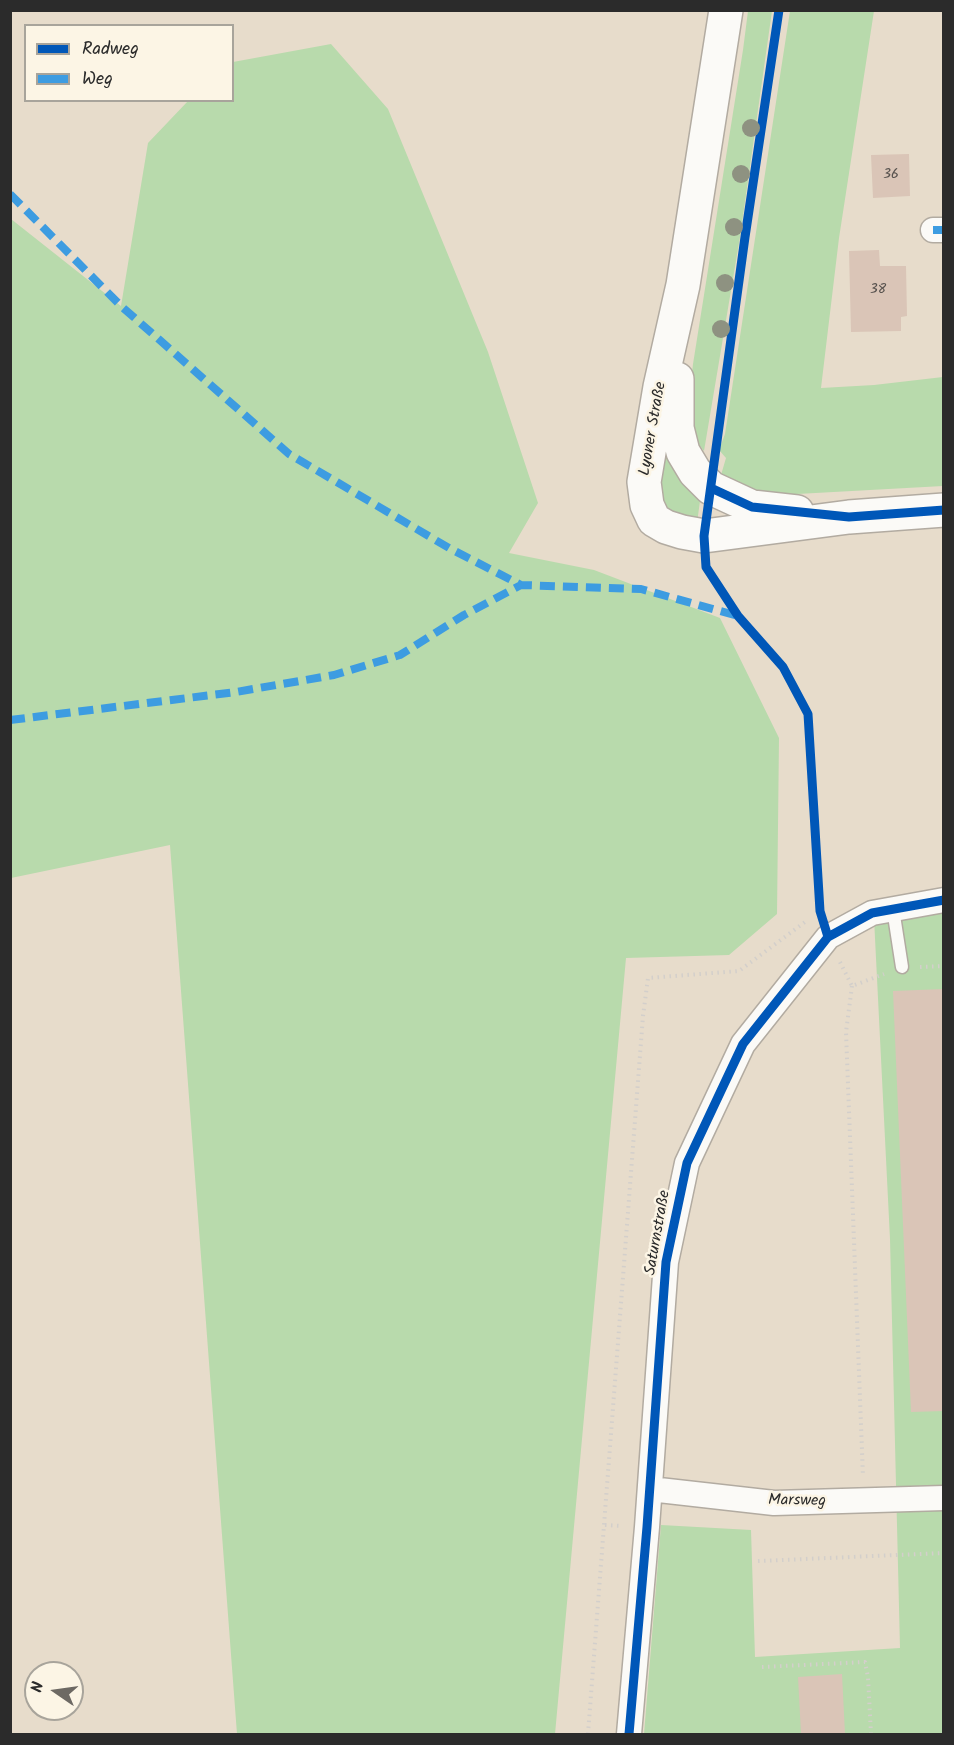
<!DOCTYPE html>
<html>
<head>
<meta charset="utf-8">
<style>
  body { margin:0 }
  #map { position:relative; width:954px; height:1745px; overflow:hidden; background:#e7dccb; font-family:Kalam,sans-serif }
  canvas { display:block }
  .frame { position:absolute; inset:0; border:12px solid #2b2b2b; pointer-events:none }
  .legend { position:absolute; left:24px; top:24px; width:210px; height:78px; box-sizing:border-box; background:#fcf5e5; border:2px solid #a8a49b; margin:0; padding:8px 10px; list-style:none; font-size:18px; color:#2b2b2b }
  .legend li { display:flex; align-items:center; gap:12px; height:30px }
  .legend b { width:30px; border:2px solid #a8a49b }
  .north { position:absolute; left:24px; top:1661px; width:60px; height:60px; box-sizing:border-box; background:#fcf5e5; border:2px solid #a8a49b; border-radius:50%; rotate:283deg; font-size:16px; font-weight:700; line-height:24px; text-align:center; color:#2b2b2b }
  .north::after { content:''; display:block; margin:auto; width:21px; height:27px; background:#6d6963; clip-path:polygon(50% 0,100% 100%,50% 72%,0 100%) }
</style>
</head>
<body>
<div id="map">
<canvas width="954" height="1745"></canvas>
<div class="frame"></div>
<ul class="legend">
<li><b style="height:8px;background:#0057b8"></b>Radweg</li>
<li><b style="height:8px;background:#3d9ce1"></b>Weg</li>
</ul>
<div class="north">N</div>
</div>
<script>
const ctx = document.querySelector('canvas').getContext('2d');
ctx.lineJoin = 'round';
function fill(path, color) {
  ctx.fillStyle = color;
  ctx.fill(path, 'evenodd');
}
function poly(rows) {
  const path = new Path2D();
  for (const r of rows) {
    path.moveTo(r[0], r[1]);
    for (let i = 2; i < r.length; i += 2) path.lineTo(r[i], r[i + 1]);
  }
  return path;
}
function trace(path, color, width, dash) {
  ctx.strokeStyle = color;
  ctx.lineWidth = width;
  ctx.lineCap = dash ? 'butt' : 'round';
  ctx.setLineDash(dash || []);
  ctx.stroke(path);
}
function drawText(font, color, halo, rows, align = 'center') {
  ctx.font = font + ' Kalam,sans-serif';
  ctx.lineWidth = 5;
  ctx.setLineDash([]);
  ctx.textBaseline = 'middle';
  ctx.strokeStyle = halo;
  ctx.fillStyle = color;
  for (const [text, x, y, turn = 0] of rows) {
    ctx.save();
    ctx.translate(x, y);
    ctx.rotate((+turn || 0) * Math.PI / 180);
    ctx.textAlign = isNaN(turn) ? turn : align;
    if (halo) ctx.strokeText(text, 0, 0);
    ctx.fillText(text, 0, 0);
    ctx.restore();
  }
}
fill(poly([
  [748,11,772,11,740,237,704,451,697,442,691,424,689,402,693,364,743,50],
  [790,11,874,11,839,238,821,388,874,385,943,377,943,486,779,495,746,488,721,475,726,458,719,450,725,434],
  [331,44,388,109,488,352,538,503,509,553,594,570,720,618,779,738,777,914,729,955,626,958,555,1734,237,1734,170,845,11,878,11,219,121,306,148,143,188,101,232,100,233,62],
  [658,447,669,452,677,475,700,501,697,523,669,510,659,495],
  [943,905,943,1734,644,1734,661,1525,751,1530,755,1657,900,1648,890,1239,874,918]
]), '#b8daac');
fill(poly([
  [909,154,910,196,873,198,871,155],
  [879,250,880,266,906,266,907,316,901,317,901,331,851,332,849,251],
  [943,989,944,1411,911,1412,893,991],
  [842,1674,845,1734,801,1734,798,1677]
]), '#dac5b7');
const lane = poly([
  [893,909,902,967]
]);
const street = poly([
  [933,230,944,230],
  [650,1489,774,1503,944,1498],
  [629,1734,647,1527,666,1262,687,1163,743,1044,828,937,872,913,944,900]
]);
const primary = poly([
  [726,10,683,285,660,387,644,482,647,505,654,520,666,527,682,532,704,536,849,517,944,510],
  [677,379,677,428,683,452,695,472,711,488,752,507,797,512]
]);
trace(lane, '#b2aba1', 15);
trace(street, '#b2aba1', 27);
trace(primary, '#b2aba1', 36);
trace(poly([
  [840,962,852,986,884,974],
  [920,967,944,966],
  [852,986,846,1032,863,1477],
  [605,1525,622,1526],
  [758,1561,944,1553],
  [762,1667,865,1662,868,1677,871,1734],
  [588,1734,643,1016,648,978,739,971,805,922]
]), '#d3cfcb', 4, [1.5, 4.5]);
trace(lane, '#fbfaf7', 12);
trace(street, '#fbfaf7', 24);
trace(primary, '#fbfaf7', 33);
trace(poly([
  [10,194,121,306,289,454,449,548,521,585,641,589,738,616],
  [933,230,944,230],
  [10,720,236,692,334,675,400,655,464,615,521,585]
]), '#3d9ce1', 8, [15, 8]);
trace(poly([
  [779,10,745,237,704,536,706,567,738,616,783,667,808,714,820,911,828,937],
  [711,488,752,507,849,517,944,510],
  [629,1734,647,1527,666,1262,687,1163,743,1044,828,937,872,913,944,900]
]), '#0057b8', 9);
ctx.fillStyle = '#8e9281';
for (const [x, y] of [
  [751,128],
  [741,174],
  [734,227],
  [725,283],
  [721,329]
]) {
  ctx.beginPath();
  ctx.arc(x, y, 9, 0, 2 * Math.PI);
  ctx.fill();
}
drawText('14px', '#57524e', null, [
  ["36",891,176],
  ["38",878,291]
]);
drawText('16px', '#2b2b2b', '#fcf5e5', [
  ["Lyoner Straße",654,429,-80],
  ["Saturnstraße",659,1233,-80],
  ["Marsweg",797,1502,1]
]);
</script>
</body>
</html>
